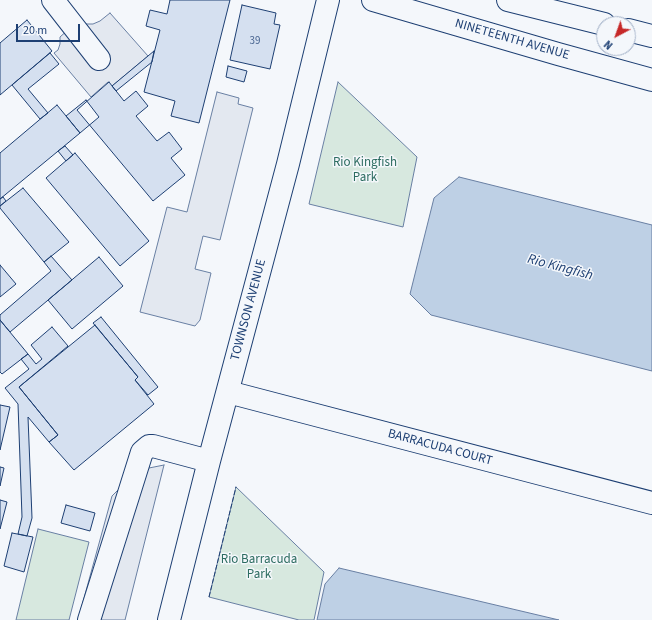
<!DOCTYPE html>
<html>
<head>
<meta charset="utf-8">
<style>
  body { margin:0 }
  #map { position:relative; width:652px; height:620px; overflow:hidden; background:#f4f7fb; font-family:"Source Sans 3",sans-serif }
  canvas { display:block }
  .north { position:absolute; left:596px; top:16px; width:40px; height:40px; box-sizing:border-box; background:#f4f7fb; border:1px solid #9eadc5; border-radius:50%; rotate:221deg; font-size:11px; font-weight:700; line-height:16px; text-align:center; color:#1d3f73 }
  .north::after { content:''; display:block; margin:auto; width:14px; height:18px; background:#c62828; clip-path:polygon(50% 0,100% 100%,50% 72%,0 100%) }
  .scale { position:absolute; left:16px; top:24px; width:64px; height:18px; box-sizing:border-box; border:2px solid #1d3f73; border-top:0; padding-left:5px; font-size:12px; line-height:14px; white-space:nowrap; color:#1d3f73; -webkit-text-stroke:3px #f4f7fb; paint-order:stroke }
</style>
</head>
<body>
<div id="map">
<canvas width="652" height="620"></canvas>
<div class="north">N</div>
<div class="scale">20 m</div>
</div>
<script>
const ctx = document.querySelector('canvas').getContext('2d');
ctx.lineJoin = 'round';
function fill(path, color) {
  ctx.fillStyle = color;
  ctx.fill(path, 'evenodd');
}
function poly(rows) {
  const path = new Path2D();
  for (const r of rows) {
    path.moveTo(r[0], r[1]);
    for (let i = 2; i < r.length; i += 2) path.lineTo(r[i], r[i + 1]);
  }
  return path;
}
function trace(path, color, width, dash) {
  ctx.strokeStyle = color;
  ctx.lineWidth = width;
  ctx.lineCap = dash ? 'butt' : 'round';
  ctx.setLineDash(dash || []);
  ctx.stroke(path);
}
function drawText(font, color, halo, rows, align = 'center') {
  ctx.font = font + ' "Source Sans 3",sans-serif';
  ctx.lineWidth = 3;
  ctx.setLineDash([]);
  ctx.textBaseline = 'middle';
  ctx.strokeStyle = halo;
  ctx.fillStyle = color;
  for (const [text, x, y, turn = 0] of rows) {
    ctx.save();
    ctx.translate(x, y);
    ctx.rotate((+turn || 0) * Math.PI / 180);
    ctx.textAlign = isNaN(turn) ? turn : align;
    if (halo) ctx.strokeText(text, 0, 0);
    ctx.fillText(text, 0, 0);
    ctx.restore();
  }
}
const green = poly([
  [338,82,417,157,403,227,309,204,338,82],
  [236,487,324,572,314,620,299,620,209,597,236,487],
  [38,529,89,542,69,620,16,620,38,529]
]);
fill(green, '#d7e8df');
trace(green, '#687fa3', 1);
const parking = poly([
  [110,13,148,56,112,86,108,82,91,97,54,53,58,50,60,44,60,37,79,20,86,24,93,24,100,21,110,13],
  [217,92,239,98,238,104,253,108,220,240,203,236,195,269,211,273,200,320,195,326,140,312,167,207,187,212,217,92],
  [164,465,125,620,78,620,112,496,123,485,144,469,164,465]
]);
fill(parking, '#e3e8f0');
trace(parking, '#687fa3', 1);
const water = poly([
  [459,177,652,225,652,371,431,315,410,294,434,198,459,177],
  [339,568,559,620,317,620,325,584,339,568]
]);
fill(water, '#bed0e5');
trace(water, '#687fa3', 1);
const building = poly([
  [170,0,230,0,199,123,171,116,175,101,144,92,160,30,146,26,150,10,167,14,170,0],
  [242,5,276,13,274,24,280,25,270,69,230,60,242,5],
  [27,20,52,51,0,95,0,43,27,20],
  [154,51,152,62,116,91,112,86,154,51],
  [50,53,59,64,28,89,48,113,40,119,12,85,50,53],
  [228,66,247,71,244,82,226,77,228,66],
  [109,82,124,101,136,91,148,106,136,116,157,141,169,132,182,149,171,158,185,175,153,201,77,110,109,82],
  [86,100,99,117,80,133,66,116,86,100],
  [57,105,80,133,0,199,0,153,57,105],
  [65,146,73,155,66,161,58,151,65,146],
  [75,153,149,241,120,266,46,178,75,153],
  [23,188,69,242,44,262,0,208,0,206,23,188],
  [3,197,6,201,0,206,0,199,3,197],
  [51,256,72,280,10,332,0,320,0,315,51,271,44,262,51,256],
  [99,257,123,286,72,329,48,300,99,257],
  [0,265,16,284,0,297,0,265],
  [101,317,158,387,148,395,135,380,138,377,93,323,101,317],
  [0,320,28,354,2,374,0,372,0,320],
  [95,325,138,377,135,380,154,404,74,470,49,442,58,435,19,387,95,325],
  [52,327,68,346,19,387,58,435,49,442,28,417,32,518,27,536,18,534,22,517,18,404,5,388,29,369,21,359,28,354,36,364,42,359,31,345,52,327],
  [0,405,10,407,0,450,0,405],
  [0,467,4,468,0,486,0,467],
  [0,500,7,502,0,529,0,500],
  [66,505,95,513,90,531,61,523,66,505],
  [12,533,33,537,24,572,4,566,12,533]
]);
fill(building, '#d5e0f0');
trace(building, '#1d3f73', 1);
const minor = poly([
  [53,0,99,59],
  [228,392,652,503],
  [89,620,142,452,149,446,153,446,209,461],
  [169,620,209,461,288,164,328,0]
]);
const major = poly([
  [373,0,558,54,652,80],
  [508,0,604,24],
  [628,30,652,36]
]);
trace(minor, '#1d3f73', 24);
trace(major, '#1d3f73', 24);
trace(minor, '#f4f7fb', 22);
trace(major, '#f4f7fb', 22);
trace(poly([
  [209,597,236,487]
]), '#1d3f73', 1, [5, 2]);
drawText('11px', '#4b6792', null, [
  ["39",255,42]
]);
drawText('13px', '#1d3f73', '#f4f7fb', [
  ["NINETEENTH AVENUE",512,40,16],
  ["TOWNSON AVENUE",249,310,-75],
  ["BARRACUDA COURT",440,448,15]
]);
drawText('13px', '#2c6c60', '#f4f7fb', [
  ["Rio Kingfish",365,163],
  ["Park",365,178],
  ["Rio Barracuda",259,560],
  ["Park",259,575]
]);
drawText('italic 14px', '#1d3f73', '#f4f7fb', [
  ["Rio Kingfish",560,268,15]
]);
</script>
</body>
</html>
